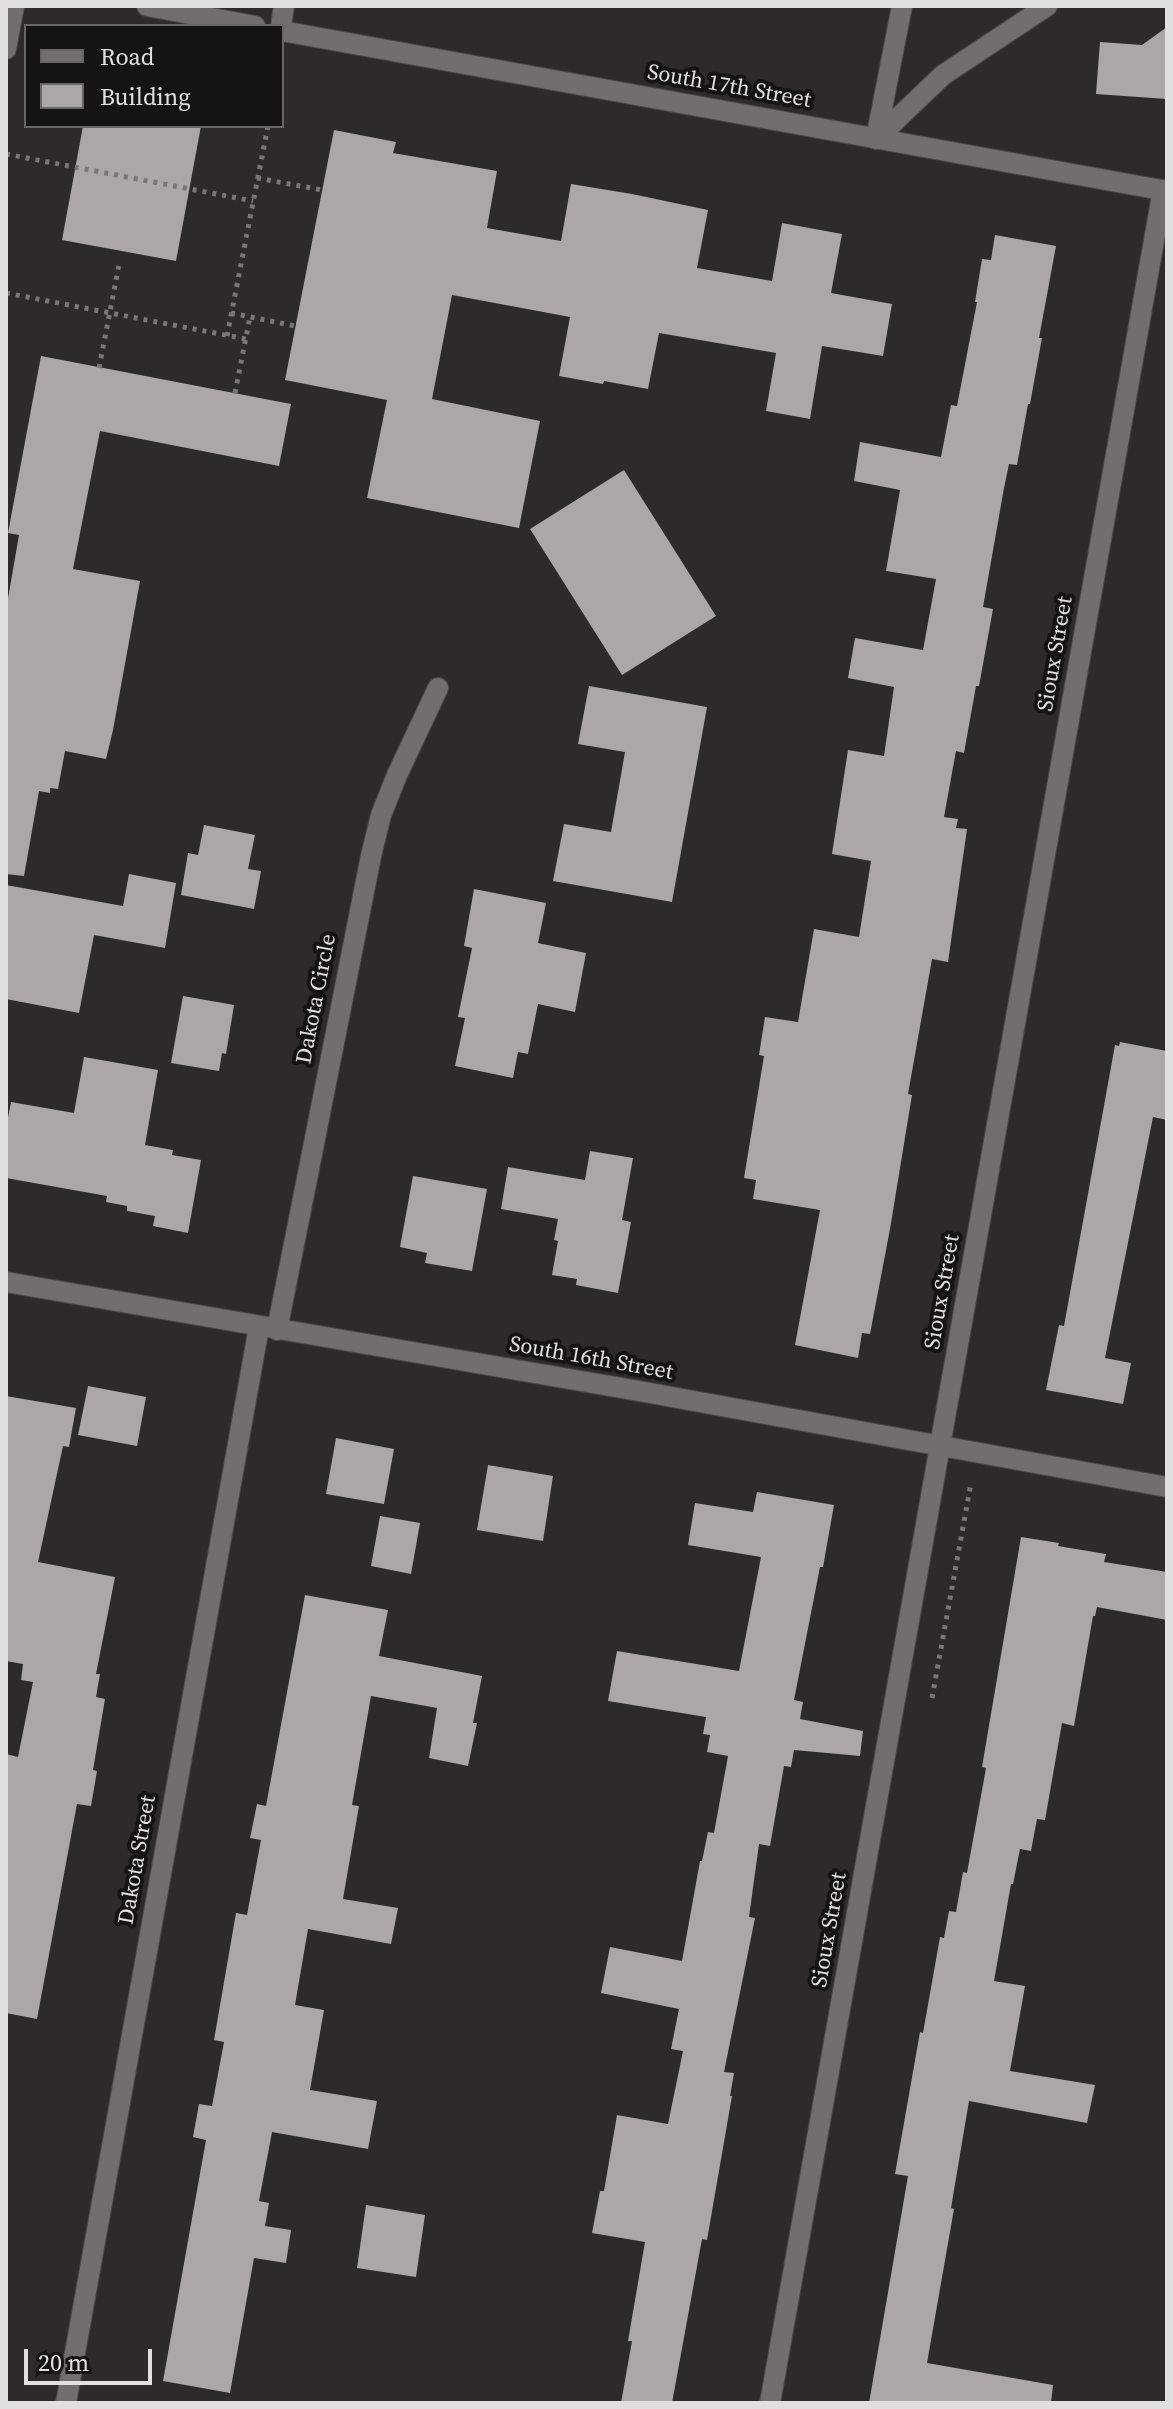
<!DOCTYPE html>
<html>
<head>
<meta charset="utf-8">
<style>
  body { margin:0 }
  #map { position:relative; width:1173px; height:2409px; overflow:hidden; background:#2f2a2a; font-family:"Source Serif 4",serif }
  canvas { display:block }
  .frame { position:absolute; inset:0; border:8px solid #e2dfdf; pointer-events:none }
  .legend { position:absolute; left:24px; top:24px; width:260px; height:104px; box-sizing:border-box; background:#151313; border:2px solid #676565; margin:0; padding:10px 14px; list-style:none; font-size:24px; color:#e2dfdf }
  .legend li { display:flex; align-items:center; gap:16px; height:40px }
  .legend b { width:40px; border:2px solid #676565 }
  .scale { position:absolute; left:24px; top:2349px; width:128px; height:36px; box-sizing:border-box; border:4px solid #e2dfdf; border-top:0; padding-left:10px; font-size:24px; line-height:28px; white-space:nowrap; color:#e2dfdf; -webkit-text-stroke:6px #151313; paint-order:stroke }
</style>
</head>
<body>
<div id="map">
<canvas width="1173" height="2409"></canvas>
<div class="frame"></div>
<ul class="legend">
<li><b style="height:10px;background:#736e6e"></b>Road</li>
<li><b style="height:22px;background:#aca7a6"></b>Building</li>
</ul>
<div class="scale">20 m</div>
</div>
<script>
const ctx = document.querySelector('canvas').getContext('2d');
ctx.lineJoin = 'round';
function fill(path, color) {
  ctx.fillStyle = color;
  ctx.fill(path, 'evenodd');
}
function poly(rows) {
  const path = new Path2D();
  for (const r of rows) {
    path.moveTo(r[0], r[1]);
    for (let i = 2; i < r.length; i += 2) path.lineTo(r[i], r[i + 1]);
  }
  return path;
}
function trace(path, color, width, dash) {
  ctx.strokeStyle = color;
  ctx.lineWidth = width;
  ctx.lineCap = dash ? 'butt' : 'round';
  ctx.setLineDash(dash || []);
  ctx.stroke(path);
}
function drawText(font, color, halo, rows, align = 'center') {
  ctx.font = font + ' "Source Serif 4",serif';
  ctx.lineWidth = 8;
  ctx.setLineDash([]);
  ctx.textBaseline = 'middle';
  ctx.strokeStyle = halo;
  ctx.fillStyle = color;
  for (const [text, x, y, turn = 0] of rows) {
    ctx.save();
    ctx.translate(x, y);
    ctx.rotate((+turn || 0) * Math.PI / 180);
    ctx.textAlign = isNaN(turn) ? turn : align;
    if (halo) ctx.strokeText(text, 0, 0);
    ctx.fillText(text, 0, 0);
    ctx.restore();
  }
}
fill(poly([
  [1167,27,1167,99,1096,94,1100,42,1142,45],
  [83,126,201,126,176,261,62,240],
  [334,130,396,142,393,153,497,171,487,228,561,241,571,184,632,194,708,210,697,268,772,281,782,223,842,234,831,293,892,304,883,356,822,346,810,419,766,411,776,353,659,333,648,389,604,381,603,384,559,376,570,317,452,295,432,399,540,421,519,528,367,498,387,400,285,380],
  [995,235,1056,246,1039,338,1042,338,1030,404,1028,404,1017,465,1009,464,1004,488,983,607,993,609,979,686,976,686,964,753,956,751,944,817,958,819,956,828,967,829,948,962,932,959,908,1094,912,1095,890,1229,870,1334,862,1333,858,1358,795,1345,820,1210,753,1199,756,1180,744,1178,764,1056,759,1055,765,1017,798,1022,814,929,859,937,871,861,832,854,848,750,884,756,894,687,848,678,855,638,923,650,936,579,886,571,900,490,854,481,860,442,941,457,951,405,957,406,977,302,975,302,982,259,991,260],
  [41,356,291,404,279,466,100,431,73,569,140,581,113,730,106,759,65,751,58,789,50,788,50,793,39,791,24,876,6,874,6,610,19,535,8,533],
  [624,470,716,616,622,675,530,529],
  [589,686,707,707,672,902,553,881,564,824,611,832,625,752,578,744],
  [204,825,255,835,248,869,261,871,254,909,181,895,188,853,198,855],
  [129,874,176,883,165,948,94,935,79,1013,6,999,6,885,123,906],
  [474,889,546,903,538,943,586,953,575,1012,538,1004,528,1054,518,1052,513,1078,455,1066,465,1018,458,1017,472,948,464,946],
  [183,996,234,1005,226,1054,222,1053,219,1071,171,1063],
  [1120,1042,1167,1051,1167,1120,1153,1117,1105,1358,1131,1363,1123,1404,1046,1390,1059,1325,1064,1326,1115,1045,1119,1046],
  [84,1057,158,1070,145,1145,173,1150,172,1155,201,1160,188,1233,153,1226,155,1216,127,1211,127,1206,106,1202,107,1196,6,1178,6,1128,11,1102,74,1113],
  [590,1151,633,1158,622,1220,631,1222,618,1293,576,1285,577,1279,552,1275,558,1241,554,1240,558,1219,501,1209,508,1167,585,1180],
  [413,1176,487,1189,472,1271,425,1263,427,1253,400,1247],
  [88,1386,146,1397,137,1446,78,1435],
  [6,1396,76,1408,69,1447,63,1446,38,1562,115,1577,96,1674,100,1674,96,1697,105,1699,93,1770,97,1771,91,1806,77,1804,37,2019,6,2013,6,1754,18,1757,33,1682,21,1680,23,1664,6,1661],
  [336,1438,394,1449,384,1504,326,1494],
  [488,1465,553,1476,543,1541,477,1530],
  [757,1492,834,1505,823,1567,820,1567,794,1700,803,1702,800,1719,863,1731,860,1756,794,1750,791,1767,784,1766,770,1846,759,1844,749,1917,755,1918,724,2072,734,2073,730,2096,732,2096,707,2240,702,2239,672,2403,621,2403,632,2341,628,2341,645,2242,592,2233,600,2191,604,2191,617,2115,668,2124,683,2051,671,2049,679,2009,601,1993,610,1947,682,1961,700,1861,702,1861,708,1832,714,1833,728,1756,707,1752,710,1735,703,1734,706,1717,608,1701,617,1651,739,1671,761,1557,688,1545,695,1503,753,1512],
  [380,1516,420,1523,411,1574,371,1566],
  [1021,1537,1059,1543,1058,1546,1106,1554,1104,1562,1167,1572,1167,1620,1097,1607,1095,1616,1093,1616,1074,1726,1062,1723,1045,1820,1037,1819,1031,1851,1020,1849,1013,1884,1011,1884,994,1981,1025,1986,1010,2071,1095,2085,1087,2123,969,2101,951,2208,954,2209,927,2363,1053,2385,1051,2403,869,2403,908,2176,895,2174,920,2032,923,2033,940,1937,944,1938,949,1911,956,1912,963,1872,967,1873,986,1768,982,1767],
  [305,1595,388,1610,379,1656,482,1676,473,1723,477,1723,468,1766,429,1758,437,1708,371,1696,352,1805,359,1806,343,1899,398,1908,391,1944,308,1929,295,2005,324,2010,310,2090,377,2101,368,2149,272,2132,259,2201,269,2203,265,2226,291,2230,286,2263,254,2258,230,2393,163,2381,206,2140,193,2137,199,2104,212,2106,224,2042,214,2040,236,1913,247,1915,261,1840,250,1838,257,1804,266,1806],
  [366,2205,425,2215,416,2277,357,2268]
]), '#aca7a6');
const street = poly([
  [281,26,284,6],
  [6,49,14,6],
  [876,139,943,75,1047,6],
  [876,139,902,6],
  [6,1282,639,1391,1167,1487],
  [277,1330,371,856,381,815,397,775,438,688],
  [66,2403,259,1327],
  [770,2403,1163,190]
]);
const secondary = poly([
  [147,6,255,26],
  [282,31,1167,191]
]);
trace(street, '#4c4848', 22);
trace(secondary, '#4c4848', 22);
trace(poly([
  [6,154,253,201],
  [257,178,322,190],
  [6,293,246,339],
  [231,313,295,326],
  [227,336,268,126],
  [99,368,120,260],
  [235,393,250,317],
  [932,1698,971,1483]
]), '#7a7676', 5, [4, 6]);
trace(street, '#736e6e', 20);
trace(secondary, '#736e6e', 20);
drawText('22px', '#e2dfdf', '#151313', [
  ["South 17th Street",729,87,10],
  ["Sioux Street",1056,654,-80],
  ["Dakota Circle",317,999,-79],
  ["Sioux Street",943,1292,-80],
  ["South 16th Street",591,1359,10],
  ["Dakota Street",138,1860,-80],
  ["Sioux Street",830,1930,-80]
]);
</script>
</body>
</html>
